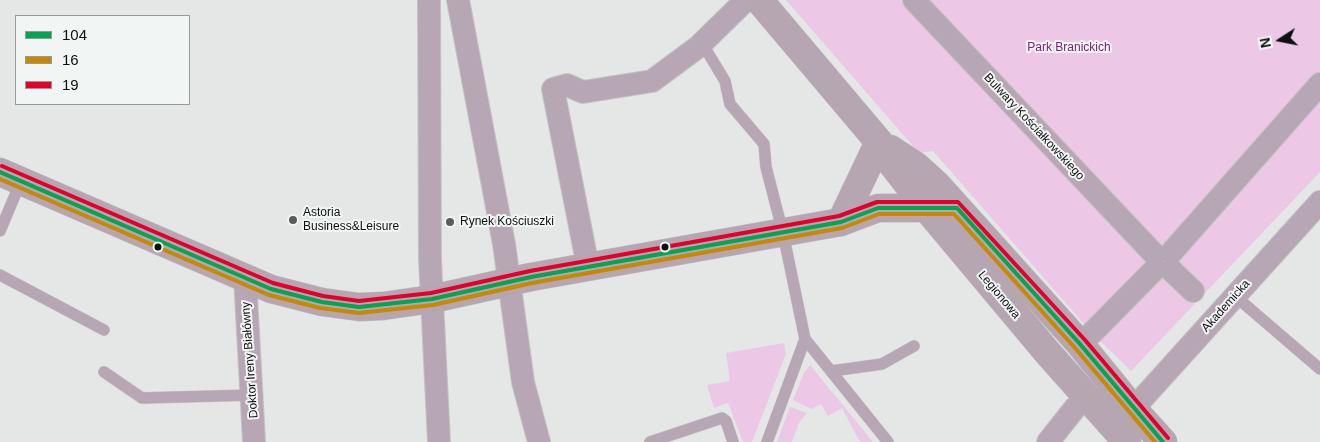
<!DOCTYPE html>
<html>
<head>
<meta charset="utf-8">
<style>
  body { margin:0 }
  #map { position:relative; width:1320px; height:442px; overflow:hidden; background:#e4e7e6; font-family:Arial,sans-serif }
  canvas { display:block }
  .legend { position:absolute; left:15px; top:15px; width:175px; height:90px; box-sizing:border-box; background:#f1f6f4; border:1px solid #979a99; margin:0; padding:6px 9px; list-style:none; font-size:15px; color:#0f1010 }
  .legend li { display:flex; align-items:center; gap:10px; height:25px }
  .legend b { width:25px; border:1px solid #979a99 }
  .north { position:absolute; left:1255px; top:15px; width:50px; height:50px; -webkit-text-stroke:4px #f1f6f4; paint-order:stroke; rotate:259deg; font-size:14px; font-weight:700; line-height:20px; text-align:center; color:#0f1010 }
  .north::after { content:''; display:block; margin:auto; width:18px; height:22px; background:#0f1010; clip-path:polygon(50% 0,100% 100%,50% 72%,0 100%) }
</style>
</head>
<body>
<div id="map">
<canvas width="1320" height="442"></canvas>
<ul class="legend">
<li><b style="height:6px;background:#00a651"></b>104</li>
<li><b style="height:6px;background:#c98803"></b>16</li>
<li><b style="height:6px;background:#e4002b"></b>19</li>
</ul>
<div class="north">N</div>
</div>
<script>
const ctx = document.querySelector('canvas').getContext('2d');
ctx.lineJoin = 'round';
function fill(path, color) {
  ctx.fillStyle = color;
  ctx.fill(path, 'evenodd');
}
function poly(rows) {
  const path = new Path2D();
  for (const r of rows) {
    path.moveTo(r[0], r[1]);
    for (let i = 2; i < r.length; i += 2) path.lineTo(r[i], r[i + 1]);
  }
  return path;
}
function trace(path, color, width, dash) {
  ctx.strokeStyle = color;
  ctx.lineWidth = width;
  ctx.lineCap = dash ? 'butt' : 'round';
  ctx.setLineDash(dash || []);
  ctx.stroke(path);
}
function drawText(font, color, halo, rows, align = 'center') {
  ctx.font = font + ' Arial,sans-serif';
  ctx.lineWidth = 4;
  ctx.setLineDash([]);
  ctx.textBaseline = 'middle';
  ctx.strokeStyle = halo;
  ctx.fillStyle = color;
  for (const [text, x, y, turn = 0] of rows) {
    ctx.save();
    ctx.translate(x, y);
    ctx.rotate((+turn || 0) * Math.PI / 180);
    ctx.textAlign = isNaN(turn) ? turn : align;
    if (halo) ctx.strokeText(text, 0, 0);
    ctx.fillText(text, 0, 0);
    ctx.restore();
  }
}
fill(poly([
  [786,0,1320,0,1320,172,1131,371,1092,333,933,151,919,153],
  [784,343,786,354,752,442,743,442,728,403,714,408,707,385,730,381,726,353],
  [810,365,860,426,873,442,860,442,842,408,828,416,821,404,811,409,793,400,804,373],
  [790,407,807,413,799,423,792,442,777,442]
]), '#ecc8e6');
const lane = poly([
  [698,47,708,53,725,81,730,104,764,144,766,167,783,233,805,339,888,442],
  [0,231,21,181],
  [0,275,104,330],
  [1235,296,1320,369],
  [832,371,882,364,914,346],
  [104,372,142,398,253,395],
  [650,442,722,418,726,421,733,442],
  [767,442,805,339]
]);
const street = poly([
  [429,0,430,259,439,442],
  [458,0,504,244,523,382,539,442],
  [914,0,1154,254],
  [1171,253,1320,84],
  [588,267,553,89,567,85,583,92,652,81,698,47,746,0],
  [1171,270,1193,291],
  [245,277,254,442],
  [1092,333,1155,269],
  [1133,409,1320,202],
  [1048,442,1075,408]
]);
const secondary = poly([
  [759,0,879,142,886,156,928,210,1047,352,1127,442],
  [890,149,916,166,937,185,1080,344,1133,409,1163,442],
  [0,172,271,289,322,302,359,307,383,306,432,299,531,277,841,222,878,208,957,208],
  [841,222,879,142]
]);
trace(lane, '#c3c4c4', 12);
trace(street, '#c3c4c4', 24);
trace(secondary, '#c3c4c4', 29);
trace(lane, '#b7a7b4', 11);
trace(street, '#b7a7b4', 22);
trace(secondary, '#b5a6b2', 28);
trace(poly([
  [0,172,271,289,322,302,359,307,432,299,531,277,841,222,878,208,957,208],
  [957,208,1080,344,1163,442]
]), '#00a651', 4);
trace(poly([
  [0,179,269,295,320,308,359,313,433,305,532,283,842,228,879,214,954,214,1075,348,1155,442]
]), '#c98803', 4);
trace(poly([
  [2,166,273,283,323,296,359,301,431,293,530,271,839,216,877,202,958,202,1085,340,1168,438]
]), '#e4002b', 4);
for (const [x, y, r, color] of [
  [293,220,5,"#5a5b5b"],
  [450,222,5,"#5a5b5b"],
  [158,247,4.5,"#0f1010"],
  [665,247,4.5,"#0f1010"]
]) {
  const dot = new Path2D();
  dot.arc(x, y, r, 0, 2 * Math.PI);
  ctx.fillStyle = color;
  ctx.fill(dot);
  trace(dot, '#f1f6f4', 2);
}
drawText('12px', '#802174', '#f1f6f4', [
  ["Park Branickich",1069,48]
]);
drawText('12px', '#0f1010', '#f1f6f4', [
  ["Bulwary Kościałkowskiego",1034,127,47],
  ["Legionowa",999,295,50],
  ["Akademicka",1226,306,-48],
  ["Doktor Ireny Białówny",250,360,-94]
]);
drawText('12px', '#0f1010', '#f1f6f4', [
  ["Astoria",303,213],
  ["Business&Leisure",303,227],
  ["Rynek Kościuszki",460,222]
], 'left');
</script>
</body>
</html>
